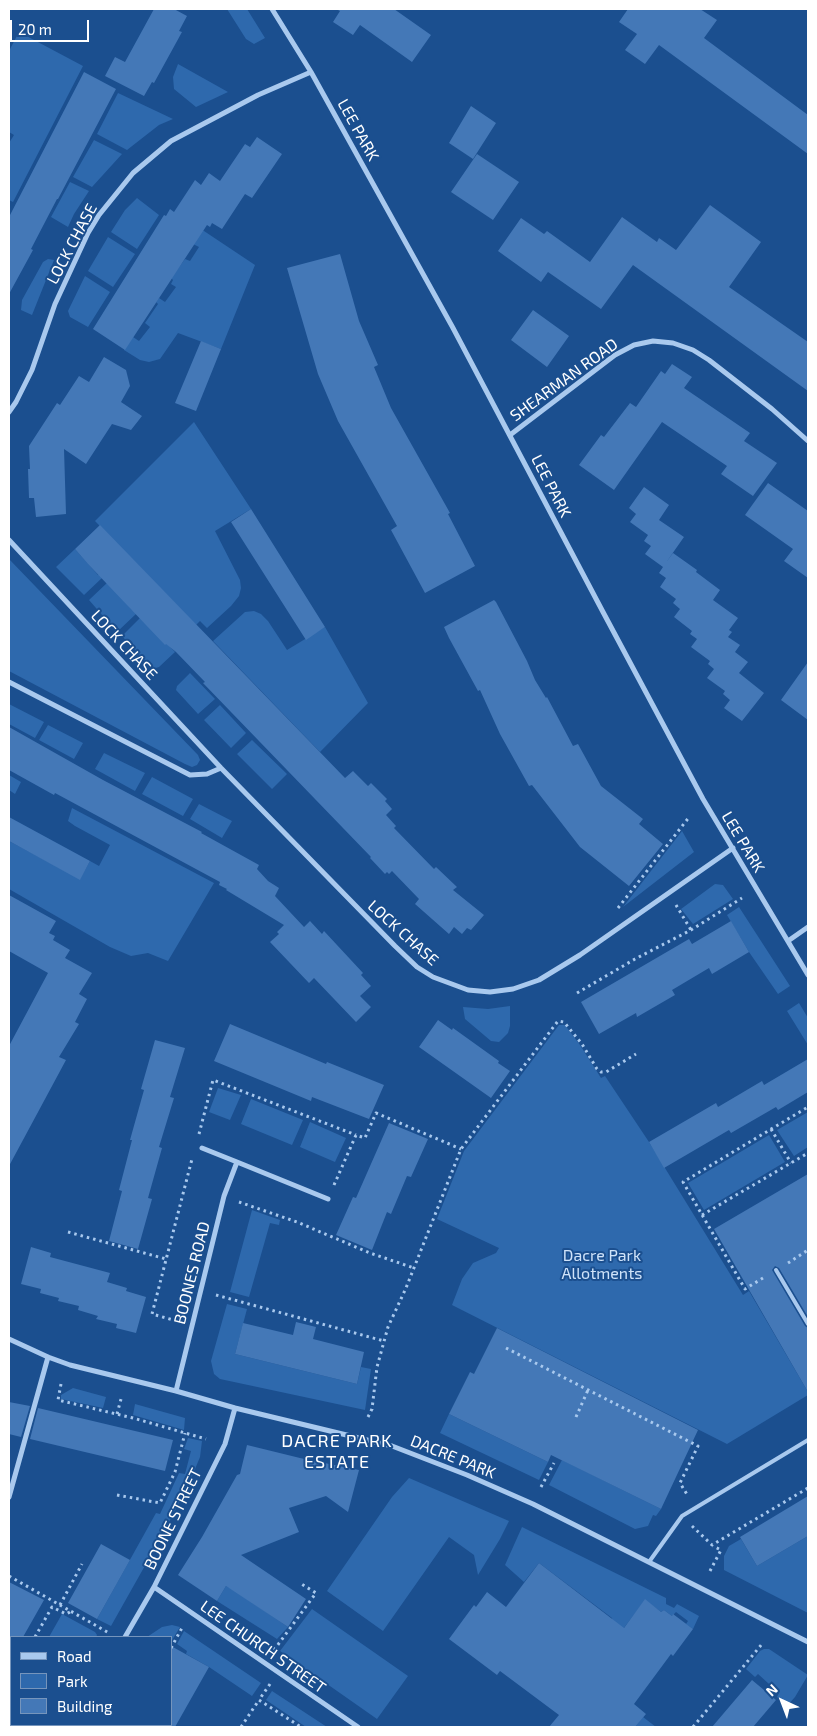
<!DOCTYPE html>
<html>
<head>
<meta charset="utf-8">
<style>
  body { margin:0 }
  #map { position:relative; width:817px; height:1736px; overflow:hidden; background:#1b4f8f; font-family:"Exo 2",sans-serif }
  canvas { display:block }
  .frame { position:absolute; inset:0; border:10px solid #fff; pointer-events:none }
  .legend { position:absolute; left:10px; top:1636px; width:162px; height:90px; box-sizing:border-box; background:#1b4f8f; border:1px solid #7695bc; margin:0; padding:6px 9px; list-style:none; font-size:15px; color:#fff }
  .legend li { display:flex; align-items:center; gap:10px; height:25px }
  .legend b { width:25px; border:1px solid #7695bc }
  .north { position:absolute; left:757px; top:1676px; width:50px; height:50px; -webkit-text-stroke:4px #1b4f8f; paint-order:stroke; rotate:317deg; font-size:14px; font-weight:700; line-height:20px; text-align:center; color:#fff }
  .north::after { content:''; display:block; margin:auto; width:18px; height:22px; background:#fff; clip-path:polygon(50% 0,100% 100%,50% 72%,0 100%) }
  .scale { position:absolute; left:10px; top:20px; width:79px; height:22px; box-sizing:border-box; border:2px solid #fff; border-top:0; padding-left:6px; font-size:15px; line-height:18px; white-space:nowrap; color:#fff; -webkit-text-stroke:4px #1b4f8f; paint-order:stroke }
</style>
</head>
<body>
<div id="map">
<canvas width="817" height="1736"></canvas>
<div class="frame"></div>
<ul class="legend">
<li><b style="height:6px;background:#a9c9ee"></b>Road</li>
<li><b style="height:14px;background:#2e69ad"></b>Park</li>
<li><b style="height:14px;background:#4478b7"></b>Building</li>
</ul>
<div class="north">N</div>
<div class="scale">20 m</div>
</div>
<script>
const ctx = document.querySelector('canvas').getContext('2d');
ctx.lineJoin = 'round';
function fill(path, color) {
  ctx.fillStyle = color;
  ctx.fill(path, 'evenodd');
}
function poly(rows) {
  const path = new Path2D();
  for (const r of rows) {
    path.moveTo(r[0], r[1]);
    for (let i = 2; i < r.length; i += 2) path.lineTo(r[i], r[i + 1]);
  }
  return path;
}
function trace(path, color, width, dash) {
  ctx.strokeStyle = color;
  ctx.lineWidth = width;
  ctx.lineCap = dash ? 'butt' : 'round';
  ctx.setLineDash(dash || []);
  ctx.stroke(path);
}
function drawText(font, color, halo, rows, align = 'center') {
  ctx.font = font + ' "Exo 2",sans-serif';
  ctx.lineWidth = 4;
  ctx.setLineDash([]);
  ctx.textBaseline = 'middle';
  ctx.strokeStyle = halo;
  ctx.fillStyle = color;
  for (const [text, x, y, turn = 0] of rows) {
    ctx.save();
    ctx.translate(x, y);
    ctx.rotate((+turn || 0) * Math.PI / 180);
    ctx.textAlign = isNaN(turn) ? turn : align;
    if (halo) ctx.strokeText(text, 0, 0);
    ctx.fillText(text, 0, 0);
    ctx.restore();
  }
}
fill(poly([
  [227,9,247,9,265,38,254,44,246,39],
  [19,32,83,66,13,202,9,200,9,143,14,135,9,132,9,51],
  [178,64,228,92,196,107,174,89,173,77],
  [118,93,173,119,159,125,127,150,97,134],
  [94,140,122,154,92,187,73,177],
  [70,182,89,191,74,214,68,227,51,217],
  [137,198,159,215,137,249,111,232,125,210],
  [201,229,255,265,221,349,178,333,160,359,149,362,140,360,124,350,133,337,139,341,150,327,145,323,158,304,156,302,159,298,165,302,176,287,171,284,173,280,171,278,185,259,190,261,199,247,191,243],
  [108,237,135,254,113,287,88,271],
  [48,259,54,260,32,315,21,310,22,300,43,262],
  [85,276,110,292,88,327,70,317,68,311],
  [194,422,251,509,215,531,240,580,241,588,239,596,231,606,207,628,200,621,196,625,95,521],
  [75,549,98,575,100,574,103,577,84,595,56,567],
  [9,559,198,755,200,760,197,765,192,767,185,764,9,671],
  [108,582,131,609,137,613,117,632,89,600],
  [254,611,261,614,268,621,287,650,325,627,368,703,320,752,213,641,245,612],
  [141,617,175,652,159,667,152,669,122,636],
  [190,673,215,699,198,714,176,690,177,686],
  [9,704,44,722,35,738,9,724],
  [220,705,246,733,231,748,204,720],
  [48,725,83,743,74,759,39,740],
  [252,740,287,774,272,789,237,754],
  [104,753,145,773,135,791,95,769],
  [9,775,21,782,15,794,9,790],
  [152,777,193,799,183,816,142,794],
  [199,804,232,821,222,838,190,819],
  [72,808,214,883,168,961,148,953,131,956,110,947,9,889,9,841,80,879,90,861,99,866,110,845,75,826,68,821],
  [682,831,694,852,623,907],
  [715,884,723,885,733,899,693,924,681,909],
  [739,907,790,986,778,994,749,952,727,915],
  [799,1003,808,1018,808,1045,787,1011],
  [510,1006,510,1026,508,1033,499,1042,491,1041,465,1019,463,1007,488,1009],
  [559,1025,565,1025,580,1045,601,1078,605,1076,649,1142,743,1295,749,1291,808,1392,808,1395,727,1444,452,1305,462,1279,473,1263,496,1253,499,1248,437,1219,464,1151],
  [218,1088,241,1095,230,1120,209,1112],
  [251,1099,303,1120,292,1145,241,1124],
  [808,1112,808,1147,794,1156,777,1130],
  [310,1122,346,1138,335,1162,300,1147],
  [769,1135,785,1162,704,1210,688,1183],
  [252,1210,280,1220,279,1225,270,1223,249,1297,230,1292],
  [227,1304,247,1309,235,1354,357,1384,361,1367,371,1369,365,1410,220,1379,214,1374,211,1361],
  [73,1388,106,1397,103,1408,61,1399,61,1395],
  [135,1404,185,1418,184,1430,133,1415],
  [449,1414,548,1462,539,1480,440,1433],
  [188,1438,202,1441,200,1457,188,1486,160,1539,111,1626,97,1619,156,1513,160,1514,179,1473,185,1474,191,1451,184,1449],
  [562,1460,661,1509,656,1516,653,1515,648,1526,635,1529,549,1485],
  [409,1478,509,1521,500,1539,478,1575,474,1555,449,1537,383,1631,327,1591,392,1497],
  [522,1527,666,1598,666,1604,674,1608,677,1604,699,1616,693,1629,686,1624,688,1621,676,1612,672,1616,664,1610,661,1612,645,1600,614,1641,612,1618,539,1563,524,1582,505,1565],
  [808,1536,808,1613,724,1570,724,1556,729,1546,741,1539,757,1566],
  [226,1586,232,1589,288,1627,277,1639,217,1601],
  [312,1609,408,1676,377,1719,280,1651],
  [62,1614,95,1632,97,1635,96,1637,49,1637],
  [172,1625,180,1627,171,1642,171,1637,147,1637,162,1627],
  [184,1631,261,1683,252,1696,209,1667,186,1654,187,1651,177,1644],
  [764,1649,769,1649,808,1675,795,1697,787,1706,777,1697,779,1693,758,1674,755,1677,746,1669,760,1651],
  [272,1691,327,1727,306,1727,266,1700],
  [11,1704,11,1725,56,1725,55,1727,9,1727,9,1708],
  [643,1717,656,1727,635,1727]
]), '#2e69ad');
fill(poly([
  [154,9,174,9,187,16,179,31,182,32,154,83,152,82,144,96,105,76,115,57,125,62],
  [336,9,394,9,431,35,412,62,360,25,353,35,333,22,340,11],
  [628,9,700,9,717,20,704,38,808,115,808,154,659,45,645,64,625,50,637,34,619,22],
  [84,72,116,89,58,199,57,199,31,249,33,250,9,294,9,217],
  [471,106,496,123,473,159,449,143],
  [257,137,282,154,252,198,245,194,222,229,212,223,210,227,207,225,125,350,93,329,164,215,166,216,170,209,174,212,195,180,201,185,209,173,220,181,245,144,250,147],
  [477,154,519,182,493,220,451,192],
  [710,205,761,242,729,287,808,342,808,391,633,265,601,309,548,272,541,282,498,251,521,218,544,234,547,231,590,262,622,217,657,242,659,238,676,250],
  [340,254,359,321,378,365,374,367,391,408,450,513,448,514,475,566,425,593,391,530,397,526,338,421,318,374,287,268],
  [533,310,569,336,547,367,511,340],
  [201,341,221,349,196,411,175,403],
  [104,357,126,370,130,386,121,402,142,416,131,430,112,424,86,464,64,449,66,514,36,517,34,498,29,498,28,469,30,469,29,446,57,403,60,405,79,376,89,382],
  [672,364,692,377,684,388,750,433,744,441,777,463,753,496,721,474,727,466,662,422,614,490,579,465,601,435,604,437,630,403,636,407,661,371,665,374],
  [768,483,808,511,808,578,784,561,793,549,745,515],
  [644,487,669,505,659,520,684,537,665,564,673,553,697,570,696,572,720,590,713,600,738,618,729,630,732,632,728,637,740,645,735,652,748,662,739,673,764,693,742,721,724,708,730,700,723,694,725,691,707,678,714,669,708,664,710,661,691,647,697,639,690,634,692,631,674,617,680,609,673,603,676,599,660,587,666,578,659,573,663,567,645,554,651,546,644,541,648,535,630,522,636,514,629,508],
  [251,509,325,627,306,640,231,522],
  [100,525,345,778,353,771,368,786,371,783,387,799,385,801,392,809,386,815,396,826,394,828,434,869,436,867,457,887,453,890,484,915,471,930,467,928,462,934,454,927,449,934,415,904,419,899,392,871,389,874,387,872,385,874,370,858,371,857,203,683,205,682,176,652,166,644,165,645,88,564,75,549],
  [494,600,496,602,527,661,535,680,546,698,547,697,573,746,578,744,601,786,643,819,639,824,663,844,629,886,580,847,532,785,529,786,500,734,480,690,478,691,449,638,444,627],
  [808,662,808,720,781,700],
  [9,727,103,780,202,832,201,833,259,865,257,869,268,881,279,888,275,896,304,927,310,921,322,934,324,931,363,973,361,975,371,986,360,996,371,1007,356,1022,314,978,309,983,270,942,279,934,277,932,284,925,226,890,227,889,219,885,220,882,55,793,54,795,9,770],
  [9,817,90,861,80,880,9,841],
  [9,895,56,921,49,933,55,936,53,940,70,950,65,958,92,973,79,994,87,999,75,1022,79,1024,59,1057,66,1060,9,1166,9,1046,48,973,9,951],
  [731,921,749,952,712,974,709,968,672,990,675,995,637,1017,636,1013,599,1034,581,1002,689,939,692,944],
  [438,1020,452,1030,453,1028,499,1061,498,1063,510,1071,491,1098,419,1047],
  [230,1024,326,1064,327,1062,384,1085,369,1119,312,1097,311,1101,214,1061],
  [155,1040,185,1048,170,1097,174,1098,159,1147,162,1148,148,1198,152,1199,138,1249,109,1241,122,1191,119,1190,132,1140,130,1140,144,1090,141,1089],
  [808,1059,808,1092,778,1110,776,1107,731,1133,729,1130,664,1168,649,1142,716,1103,718,1107,762,1081,764,1085],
  [389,1123,428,1139,411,1177,407,1176,391,1214,387,1212,372,1250,336,1235,353,1197,356,1198],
  [808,1174,808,1317,779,1268,775,1266,772,1270,805,1326,808,1328,808,1392,714,1229],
  [31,1247,51,1253,50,1257,110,1273,107,1282,127,1288,126,1291,146,1297,136,1333,116,1328,117,1324,96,1319,98,1316,78,1310,79,1306,58,1301,59,1298,40,1293,41,1289,21,1284],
  [296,1322,316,1327,313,1339,364,1352,357,1384,235,1354,243,1323,293,1335],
  [497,1328,698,1430,661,1509,551,1455,548,1462,449,1414,470,1372,474,1374],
  [9,1402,30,1406,21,1437,9,1434],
  [38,1408,173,1440,165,1471,30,1439],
  [247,1445,300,1458,359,1470,348,1512,326,1496,289,1508,299,1532,241,1555,306,1599,288,1627,226,1586,217,1601,178,1575,202,1537,237,1475,240,1474],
  [808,1496,808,1536,757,1566,740,1537],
  [101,1544,130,1560,97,1619,68,1603],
  [539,1563,624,1628,645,1599,661,1612,664,1610,672,1616,673,1614,693,1629,673,1656,671,1654,634,1704,646,1714,635,1727,549,1727,559,1715,500,1671,497,1675,449,1639,474,1605,476,1607,487,1592,506,1607],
  [9,1582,44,1600,23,1637,11,1637,11,1658,9,1662],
  [171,1646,209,1667,175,1727,171,1727],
  [752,1680,776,1700,753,1727,712,1727]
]), '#4478b7');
trace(poly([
  [676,905,691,930],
  [618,908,690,816],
  [577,993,635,959,691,930,742,898],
  [771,1129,791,1163],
  [199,1134,213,1080,356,1135],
  [334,1185,356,1135,365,1138,376,1113,461,1149],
  [239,1202,297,1222,370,1253,414,1268],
  [702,1215,808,1153],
  [68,1232,166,1259],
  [788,1263,808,1250],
  [763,1278,745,1289,683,1182,808,1107],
  [216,1295,384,1341],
  [177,1321,152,1314,192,1159],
  [506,1348,698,1446,680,1483,688,1496],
  [61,1384,58,1400,133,1418,206,1439],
  [117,1414,121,1399],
  [368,1417,372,1409,377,1367,388,1327,406,1288,461,1149,558,1021,564,1022,582,1044,597,1069,601,1072,606,1072,636,1054],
  [576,1417,588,1390],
  [541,1487,554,1463],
  [117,1495,160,1503,175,1472,185,1433],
  [692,1526,712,1545,808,1488],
  [710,1571,721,1550,713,1546],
  [9,1576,109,1633],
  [60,1605,82,1564],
  [35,1637,52,1607,66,1614,72,1611],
  [171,1648,183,1626],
  [274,1650,316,1593,300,1583],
  [9,1678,11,1680],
  [270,1684,259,1700,301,1727],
  [9,1696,11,1691],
  [152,1725,153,1725],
  [114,1727,116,1725],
  [241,1727,259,1700],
  [693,1727,762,1644]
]), '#a9c9ee', 3, [2.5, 4]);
trace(poly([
  [776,1270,808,1324],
  [649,1562,682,1516,808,1440]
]), '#a9c9ee', 4);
trace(poly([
  [272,9,311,72,453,328,603,612,703,799,808,975],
  [9,412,16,402,32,370,55,304,88,233,99,215,133,173,171,141,258,95,311,72],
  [510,435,615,355,634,345,653,341,673,343,693,350,709,360,772,409,808,441],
  [9,540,221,768,395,946,417,967,433,977,468,990,490,992,513,989,539,980,580,955,733,848],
  [9,682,190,775,207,774,221,768],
  [788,941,808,927],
  [202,1148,237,1162],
  [9,1339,48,1357,70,1365,176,1391,235,1408,392,1446,467,1475,533,1504,808,1642],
  [176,1391,224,1196,237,1162,328,1199],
  [9,1497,48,1357],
  [154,1587,358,1727],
  [125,1637,154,1587,225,1444,235,1408],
  [76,1727,77,1725]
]), '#a9c9ee', 5);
drawText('16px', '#fff', '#1b4f8f', [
  ["LEE PARK",358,130,61],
  ["LOCK CHASE",72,244,-62],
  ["SHEARMAN ROAD",564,380,-36],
  ["LEE PARK",551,486,63],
  ["LOCK CHASE",124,645,47],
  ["LEE PARK",743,842,59],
  ["LOCK CHASE",403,933,42],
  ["BOONES ROAD",192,1273,-76],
  ["DACRE PARK",453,1457,22],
  ["BOONE STREET",173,1519,-64],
  ["LEE CHURCH STREET",263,1647,35]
]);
drawText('16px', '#cfe3fa', '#1b4f8f', [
  ["Dacre Park",602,1256],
  ["Allotments",602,1274]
]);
ctx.letterSpacing = '1px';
drawText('18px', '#fff', '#1b4f8f', [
  ["DACRE PARK",337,1441],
  ["ESTATE",337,1462]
]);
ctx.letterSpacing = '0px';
</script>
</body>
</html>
